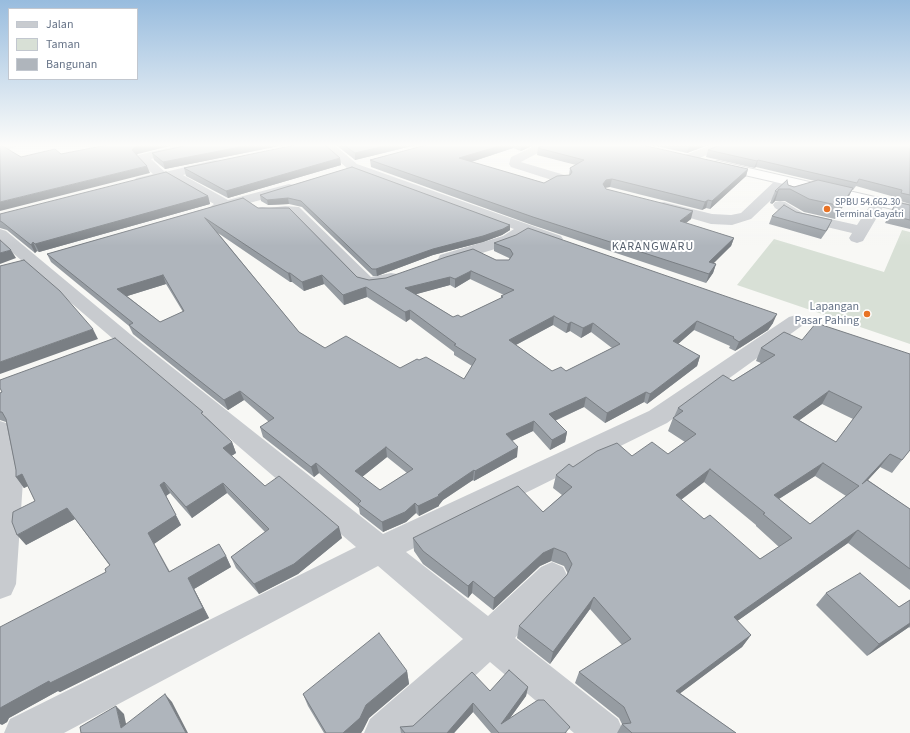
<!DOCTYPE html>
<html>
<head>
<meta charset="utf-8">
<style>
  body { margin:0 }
  #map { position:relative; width:910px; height:733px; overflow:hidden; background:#f8f8f5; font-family:"Source Sans 3",sans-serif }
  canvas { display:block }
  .legend { position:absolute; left:8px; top:8px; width:130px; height:72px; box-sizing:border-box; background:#fff; border:1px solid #c2c7cf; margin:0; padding:5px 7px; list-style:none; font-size:12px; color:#667387 }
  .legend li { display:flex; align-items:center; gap:8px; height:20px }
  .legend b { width:20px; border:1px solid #c2c7cf }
</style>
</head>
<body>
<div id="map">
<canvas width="910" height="733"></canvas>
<ul class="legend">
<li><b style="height:5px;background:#c8cbcf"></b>Jalan</li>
<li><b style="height:11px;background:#d8e0d6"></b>Taman</li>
<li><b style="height:11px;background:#afb5bc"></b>Bangunan</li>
</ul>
</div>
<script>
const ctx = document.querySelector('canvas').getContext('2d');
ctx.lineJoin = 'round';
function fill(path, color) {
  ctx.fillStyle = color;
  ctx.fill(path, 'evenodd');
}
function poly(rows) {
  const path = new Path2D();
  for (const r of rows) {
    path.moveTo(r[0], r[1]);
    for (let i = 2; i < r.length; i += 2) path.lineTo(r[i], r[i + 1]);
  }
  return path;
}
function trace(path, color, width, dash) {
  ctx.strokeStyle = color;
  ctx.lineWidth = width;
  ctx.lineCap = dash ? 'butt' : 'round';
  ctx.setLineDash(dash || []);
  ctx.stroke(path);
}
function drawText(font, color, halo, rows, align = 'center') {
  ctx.font = font + ' "Source Sans 3",sans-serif';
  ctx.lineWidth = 4;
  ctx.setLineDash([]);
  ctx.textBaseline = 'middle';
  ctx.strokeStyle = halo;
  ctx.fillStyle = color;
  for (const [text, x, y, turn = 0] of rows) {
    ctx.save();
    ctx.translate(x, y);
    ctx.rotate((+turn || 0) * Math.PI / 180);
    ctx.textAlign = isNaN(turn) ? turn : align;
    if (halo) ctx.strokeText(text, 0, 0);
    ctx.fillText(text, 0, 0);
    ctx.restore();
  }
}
fill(poly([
  [902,230,910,232,910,344,737,285,774,239,884,272]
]), '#d8e0d6');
const highway = poly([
  [718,161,910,205,910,213,714,168,712,165,714,162,718,161]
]);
trace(highway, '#b8bbbf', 2);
fill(poly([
  [0,144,20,144,18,146,0,152,0,144],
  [170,144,183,144,188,148,186,151,151,159,165,172,215,160,219,161,221,164,219,167,183,175,228,200,289,184,294,185,296,188,294,191,216,212,211,211,209,208,214,204,169,178,141,185,136,184,134,181,136,178,153,174,138,161,136,158,138,155,172,147,170,144],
  [320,144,333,144,357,164,561,236,563,239,561,242,555,244,527,234,515,242,495,249,446,264,440,263,438,259,440,255,503,236,514,229,349,170,320,144],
  [539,144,553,144,551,146,521,162,568,176,570,179,568,182,558,182,511,167,509,164,511,157,539,144],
  [714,144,729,144,727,146,693,161,689,162,685,161,683,158,685,155,714,144],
  [784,176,789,177,791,180,789,183,751,219,732,225,711,224,659,209,657,206,659,203,664,202,712,214,731,215,741,213,779,177,784,176],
  [879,198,884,199,886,202,863,241,857,243,851,241,849,238,852,233,793,219,775,208,773,205,775,202,780,201,785,202,803,213,857,225,874,199,879,198],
  [285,206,299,207,371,277,391,273,397,274,400,278,397,282,370,288,359,285,290,214,269,216,257,214,255,211,257,208,262,207,269,208,285,206],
  [0,229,6,231,130,334,383,534,649,411,789,317,796,315,803,317,806,321,803,325,667,423,406,552,488,616,541,567,552,562,563,567,568,577,563,587,515,638,618,719,624,733,574,733,490,662,413,733,364,733,370,719,463,639,378,566,64,733,4,733,10,719,356,547,0,242,0,229],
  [0,421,9,424,12,430,23,481,16,584,11,595,0,599,0,421]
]), '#c8cbcf');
fill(highway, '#fff');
fill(poly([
  [184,144,289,144,165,169,154,160,152,153,184,146,185,144],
  [335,144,420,144,355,160],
  [430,144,536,144,521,151,513,148,471,162,544,183,569,175,570,168,576,165,537,155,538,148,748,169,746,176,710,209,706,208,702,210,610,187,605,187,606,189,691,219,686,223,734,238,731,246,713,263,716,264,713,273,706,283,532,225,371,167,370,160],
  [647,144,711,144,687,153],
  [910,144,910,204,897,200,898,198,856,186,853,190,852,190,847,200,835,219,804,212,785,201,775,201,772,204,770,203,775,191,787,180,788,185,794,187,815,181,756,167,754,168,706,157,708,150],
  [340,158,341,165,228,198,186,176,184,168],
  [352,167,510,230,502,235,483,242,433,255,377,276,373,276,302,207,289,204,268,205,261,201,260,195],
  [208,196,210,204,39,252,37,251,35,253,7,230,0,228,0,214],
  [243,198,357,277,369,280,386,278,496,260,509,260,510,259,509,258,494,251,494,243,773,323,768,330,735,351,729,348,730,346,694,330,678,344,700,356,697,366,647,404,644,402,605,423,584,407,555,421,567,432,565,442,550,450,533,431,512,441,517,457,474,481,473,480,443,500,439,505,439,506,419,516,416,513,406,522,383,532,360,514,359,508,319,473,314,477,263,437,260,427,269,422,244,400,228,410,133,334,129,326,51,262,47,254],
  [218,233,290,282,292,282,304,291,324,284,344,305,367,297,406,322,410,319,454,352,454,355,472,366,464,379,419,360,400,368,325,348,299,332],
  [470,279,504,295,501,296,501,298,461,317,453,317,416,294,450,285,455,288],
  [166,284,183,312,160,322,127,296],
  [553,325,566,333,570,331,581,338,591,332,612,348,566,371,552,371,516,345],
  [387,457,407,473,380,490,362,477],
  [896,202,910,205,910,229,885,223],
  [796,212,832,220,828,229,821,239,769,224,772,216],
  [784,332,910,450,892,473,880,467,868,480,910,509,910,590,848,543,737,621,751,635,742,647,680,693,736,733,617,733,622,724,619,718,575,683,579,672,622,645,590,609,550,664,517,638,519,626,567,575,568,574,564,566,551,561,540,566,493,610,472,593,468,598,423,564,414,551,413,538,543,512,562,495,553,488,556,475,573,467,632,456,668,454,685,442,668,431,673,418,674,417,678,408,733,381,761,363,756,361,761,348],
  [822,404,853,419,836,442,799,420],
  [815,476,846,496,810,524,779,499],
  [704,482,756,525,756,526,779,547,760,559,704,519,681,500],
  [2,392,205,416,232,442,236,453,231,456,265,486,342,538,298,574,259,594,236,568,231,557,265,532,227,493,192,518,170,493,166,496,181,525,154,544,170,572,226,556,231,567,194,589,209,618,60,692,58,691,9,718,7,722,2,725,106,572,110,566,75,519,26,545,35,501,28,486,24,488,16,477,16,470,6,422,0,420,0,393],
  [826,593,899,607,910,600,910,628,909,627,867,656,816,605],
  [407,671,409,684,369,718,363,730,361,733,324,733,308,706,303,694],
  [528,687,526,696,510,718,568,733,491,733,473,712,454,733,401,733,400,727,413,726,490,691]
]), '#969ca2');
fill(poly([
  [148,144,169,144,170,146,138,154,135,157,132,150,135,147],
  [255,144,289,144,165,169,163,162],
  [393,144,420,144,355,160,355,153],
  [506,144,513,144,513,148,459,166,459,158],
  [522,144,536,144,521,151],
  [695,144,711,144,687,153,689,146],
  [340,158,341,165,228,198,226,191],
  [758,160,756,167,754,168,757,161],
  [147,166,150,173,0,211,0,202],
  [748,169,746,176,710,209,712,201],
  [612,179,610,187,605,188,603,184,606,180],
  [853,188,847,200,835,219,841,206],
  [779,189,775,201,772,204,777,192],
  [208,196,210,204,39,252,35,244],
  [288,198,289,204,268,205,267,200],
  [708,200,706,208,702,210,705,202],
  [693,211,691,219,677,230,680,221],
  [510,225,510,230,502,235,483,242,433,255,377,276,376,269,433,249],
  [734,238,731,246,706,271,709,262],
  [33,242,37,251,35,253,31,245],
  [11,250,16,258,0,264,0,253],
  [716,264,713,273,706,283,709,274],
  [471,271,470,279,455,288,455,279],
  [288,273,290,273,292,282,290,282],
  [163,275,166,284,121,298,117,289],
  [322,275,324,284,304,291,302,282],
  [450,277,450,285,406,297,405,288],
  [366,287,367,297,344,305,343,295],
  [410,310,410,319,406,322,405,312],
  [777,314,773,323,768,330,735,351,739,342],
  [554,316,553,325,508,349,509,340],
  [697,321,694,330,670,351,673,341],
  [571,322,570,331,566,333,568,324],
  [593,323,591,332,581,338,583,328],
  [93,329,98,339,0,374,0,362],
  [700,356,697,366,647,404,650,394],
  [240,391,244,400,228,410,224,400],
  [829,391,822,404,786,430,793,417],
  [646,392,644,402,605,423,607,413],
  [586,397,584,407,547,424,549,414],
  [534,421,533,431,505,444,506,434],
  [567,432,565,442,550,450,552,440],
  [232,442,236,453,227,459,223,448],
  [386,447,387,457,357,481,355,471],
  [518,447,517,457,474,481,475,471],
  [890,454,880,467,853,496,862,484],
  [316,463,319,473,314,477,311,467],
  [823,463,815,476,766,507,774,495],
  [710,469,704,482,670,508,676,495],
  [474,470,473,480,443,500,439,505,439,506,419,516,418,506,438,495,443,491],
  [22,474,30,485,24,488,16,477],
  [164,482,170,493,166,496,181,525,154,544,176,582,148,533,160,485],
  [223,483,227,493,192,518,186,507],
  [415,503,416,513,406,522,383,532,382,522],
  [67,508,75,519,26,545,17,535],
  [339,527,342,538,298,574,259,594,254,584],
  [858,530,848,543,726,629,734,617],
  [554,548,551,561,540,566,493,610,494,598,543,553],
  [226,556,231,567,194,589,209,618,60,692,58,691,9,718,7,722,2,725,0,724,0,708,188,578],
  [473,581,472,593,468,598,468,586],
  [594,597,590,609,550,664,553,652],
  [910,623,910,625,909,627,867,656,879,644],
  [751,635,742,647,670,701,676,691],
  [407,671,409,684,369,718,363,730,361,733,343,733,366,705],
  [528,687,526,696,500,732,501,724],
  [165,694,172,702,188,733,186,733],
  [473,703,473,712,454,733,447,733],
  [116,706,124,714,128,733,121,728]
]), '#7a7f84');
const building = poly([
  [112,144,148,144,135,147,132,150,147,166,0,202,0,145,1,145,21,157,55,149,61,154,112,144],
  [186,144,255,144,163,162,152,153,184,146,186,144],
  [300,144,324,144,340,158,226,191,184,168,300,144],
  [342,144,393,144,355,153,342,144],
  [430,144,506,144,459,158,544,183,557,176,570,175,572,172,570,168,584,160,538,148,546,144,638,144,748,169,712,201,708,200,705,202,612,179,606,180,603,184,606,189,693,211,680,221,734,238,709,262,716,264,709,274,533,217,370,160,430,144],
  [679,144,695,144,689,146,679,144],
  [723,144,910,144,910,195,901,193,902,190,859,179,857,183,758,160,757,161,708,150,723,144],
  [352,167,510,225,503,229,483,236,433,249,376,269,372,269,301,201,288,198,267,200,260,195,352,167],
  [166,172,208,196,35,244,33,242,31,245,2,222,0,221,0,214,166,172],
  [787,180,788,185,794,187,818,180,853,188,841,206,809,199,790,189,779,189,777,192,775,191,787,180],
  [243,198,258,208,289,208,357,277,369,280,386,278,446,257,473,249,496,260,509,260,513,254,510,249,494,243,516,235,528,228,777,314,772,320,739,342,733,338,734,337,697,321,673,341,700,356,650,394,646,392,607,413,586,397,549,414,567,432,552,440,534,421,506,434,518,447,475,471,474,470,443,491,438,495,439,496,418,506,415,503,405,512,382,522,358,504,361,501,316,463,311,467,260,427,274,418,240,391,224,400,129,325,133,323,47,254,243,198],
  [205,218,288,273,290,273,302,282,322,275,343,295,366,287,405,312,410,310,456,344,454,345,476,359,464,379,426,357,419,360,417,359,400,368,346,336,325,348,299,332,205,218],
  [471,271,514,290,501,296,503,297,461,317,458,315,453,317,405,288,450,277,455,279,471,271],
  [163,275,184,311,160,322,117,289,163,275],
  [554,316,568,324,571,322,583,328,593,323,620,344,566,371,561,367,552,371,509,340,554,316],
  [386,447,413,469,380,490,355,471,386,447],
  [896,202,910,205,910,220,890,215,896,202],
  [784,205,796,212,832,220,826,231,772,216,784,205],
  [0,240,11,250,0,253,0,240],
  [24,260,60,291,93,329,0,362,0,266,24,260],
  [816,323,910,354,910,450,902,460,890,454,862,484,867,480,910,509,910,569,858,530,734,617,751,635,676,691,736,733,632,733,622,724,631,723,624,707,579,672,631,639,594,597,553,652,519,626,567,575,572,564,566,553,554,548,543,553,494,598,473,581,468,586,423,551,413,538,518,486,543,512,572,487,556,475,569,464,573,467,597,451,617,443,632,456,652,442,668,454,696,434,673,418,683,411,678,408,723,375,733,381,775,355,761,348,784,332,802,340,816,323],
  [829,391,862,407,836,442,793,417,829,391],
  [823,463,859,486,810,524,774,495,823,463],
  [710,469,765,513,763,514,792,538,760,559,710,515,704,519,676,495,710,469],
  [115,338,203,412,201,413,232,442,223,448,265,486,279,476,339,527,294,564,254,584,231,557,269,529,223,483,186,507,164,482,160,485,176,515,148,533,169,572,219,544,226,556,188,578,203,608,50,683,49,681,0,708,0,627,106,572,105,569,110,565,67,508,17,535,12,522,13,512,35,501,22,474,16,477,16,470,6,419,2,412,0,412,0,393,2,392,0,388,0,380,115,338],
  [860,573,899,607,910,600,910,623,879,644,826,593,860,573],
  [379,633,407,671,366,705,360,718,343,733,326,733,303,694,379,633],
  [509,670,528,687,501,724,538,700,544,700,570,727,565,733,499,733,473,703,447,733,405,733,400,727,413,726,472,672,490,691,509,670],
  [165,694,186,733,81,733,80,727,116,706,121,728,165,694]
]);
fill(building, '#afb5bc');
trace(building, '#7a7f84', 1);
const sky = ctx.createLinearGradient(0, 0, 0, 246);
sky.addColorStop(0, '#98bcde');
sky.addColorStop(0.59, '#fcfcfa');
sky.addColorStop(1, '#fcfcfa00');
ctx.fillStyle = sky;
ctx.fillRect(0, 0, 910, 246);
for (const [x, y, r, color] of [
  [827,209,4,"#e87325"],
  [867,314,4,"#e87325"]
]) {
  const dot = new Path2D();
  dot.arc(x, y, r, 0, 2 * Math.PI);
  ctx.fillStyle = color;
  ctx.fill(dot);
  trace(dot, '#fff', 1.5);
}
drawText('10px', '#667387', '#fff', [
  ["SPBU 54.662.30",835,203],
  ["Terminal Gayatri",835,215]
], 'left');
ctx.letterSpacing = '1px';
drawText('12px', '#545e6c', '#fff', [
  ["KARANGWARU",653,247]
]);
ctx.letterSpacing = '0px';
drawText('12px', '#667387', '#fff', [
  ["Lapangan",859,307],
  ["Pasar Pahing",859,321]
], 'right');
</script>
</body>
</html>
